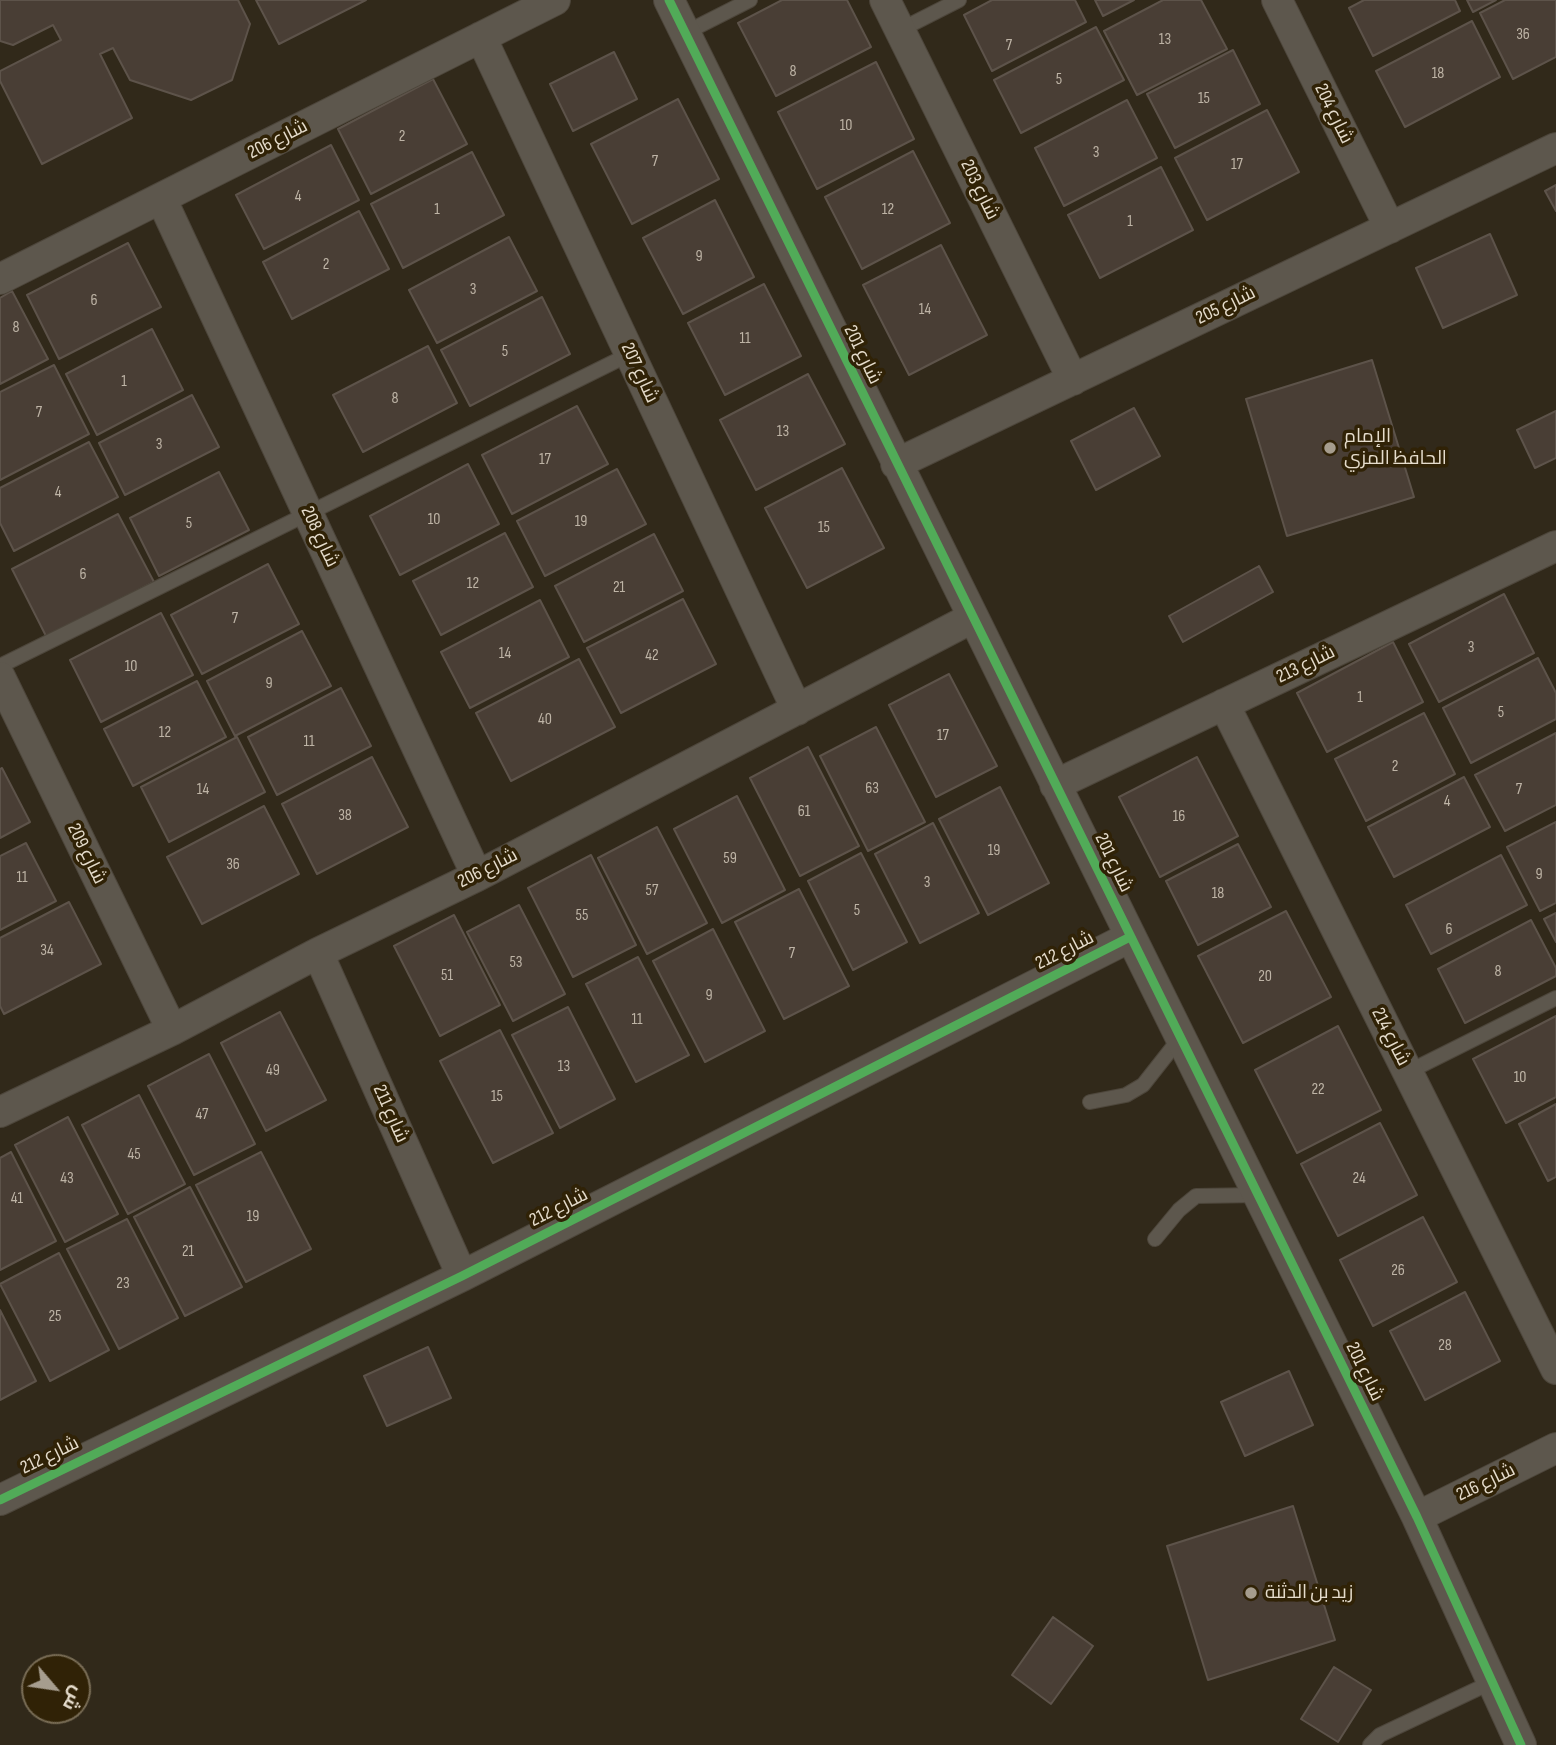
<!DOCTYPE html>
<html>
<head>
<meta charset="utf-8">
<style>
  body { margin:0 }
  #map { position:relative; width:1556px; height:1745px; overflow:hidden; background:#31291a; font-family:"Sofia Sans Condensed",Cairo,sans-serif }
  canvas { display:block }
  .north { position:absolute; left:21px; top:1654px; width:70px; height:70px; box-sizing:border-box; background:#302206; border:2px solid #786c55; border-radius:50%; rotate:119deg; font-size:19px; font-weight:700; line-height:28px; text-align:center; color:#e5dccc }
  .north::after { content:''; display:block; margin:auto; width:24px; height:32px; background:#a69d8e; clip-path:polygon(50% 0,100% 100%,50% 72%,0 100%) }
</style>
</head>
<body>
<div id="map">
<canvas width="1556" height="1745"></canvas>
<div class="north">ش</div>
</div>
<script>
const ctx = document.querySelector('canvas').getContext('2d');
ctx.lineJoin = 'round';
function fill(path, color) {
  ctx.fillStyle = color;
  ctx.fill(path, 'evenodd');
}
function poly(rows) {
  const path = new Path2D();
  for (const r of rows) {
    path.moveTo(r[0], r[1]);
    for (let i = 2; i < r.length; i += 2) path.lineTo(r[i], r[i + 1]);
  }
  return path;
}
function trace(path, color, width, dash) {
  ctx.strokeStyle = color;
  ctx.lineWidth = width;
  ctx.lineCap = dash ? 'butt' : 'round';
  ctx.setLineDash(dash || []);
  ctx.stroke(path);
}
function drawText(font, color, halo, rows, align = 'center') {
  ctx.font = font + ' "Sofia Sans Condensed",Cairo,sans-serif';
  ctx.lineWidth = 7;
  ctx.setLineDash([]);
  ctx.textBaseline = 'middle';
  ctx.strokeStyle = halo;
  ctx.fillStyle = color;
  for (const [text, x, y, turn = 0] of rows) {
    ctx.save();
    ctx.translate(x, y);
    ctx.rotate((+turn || 0) * Math.PI / 180);
    ctx.textAlign = isNaN(turn) ? turn : align;
    if (halo) ctx.strokeText(text, 0, 0);
    ctx.fillText(text, 0, 0);
    ctx.restore();
  }
}
const building = poly([
  [0,0,238,0,250,24,232,80,191,100,130,80,113,48,100,54,132,118,42,164,0,81,0,71,61,40,53,25,13,45,0,41,0,0],
  [256,0,366,0,279,44,256,0],
  [782,0,847,0,871,47,776,96,738,23,782,0],
  [992,0,1075,0,1086,22,992,71,964,15,992,0],
  [1095,0,1134,0,1103,16,1095,0],
  [1163,0,1201,0,1227,49,1137,95,1104,31,1163,0],
  [1364,0,1455,0,1460,11,1373,56,1349,8,1364,0],
  [1467,0,1496,0,1473,12,1467,0],
  [1505,0,1556,0,1556,57,1513,79,1480,13,1505,0],
  [1472,21,1500,77,1405,127,1376,71,1472,21],
  [1096,27,1124,80,1021,133,994,80,1096,27],
  [1233,50,1260,104,1175,148,1147,94,1233,50],
  [614,52,637,99,573,131,550,84,614,52],
  [876,62,914,139,817,189,778,112,876,62],
  [433,79,467,144,371,194,338,129,433,79],
  [678,99,719,179,632,224,591,144,678,99],
  [1127,100,1157,158,1064,206,1035,148,1127,100],
  [1267,110,1299,172,1207,220,1175,158,1267,110],
  [331,145,359,200,264,249,236,195,331,145],
  [913,151,950,223,862,269,825,197,913,151],
  [472,152,504,215,403,268,371,204,472,152],
  [1161,167,1193,230,1100,278,1068,215,1161,167],
  [1556,185,1556,211,1545,191,1556,185],
  [715,200,754,277,683,314,643,238,715,200],
  [359,211,389,269,292,319,263,262,359,211],
  [1490,234,1517,295,1443,328,1416,268,1490,234],
  [509,237,537,291,437,343,409,290,509,237],
  [128,243,161,307,59,359,27,295,128,243],
  [941,245,987,335,909,375,863,285,941,245],
  [764,284,801,356,725,395,688,323,764,284],
  [12,291,48,359,0,384,0,298,12,291],
  [542,297,570,354,470,406,441,350,542,297],
  [152,329,183,390,97,435,66,374,152,329],
  [428,346,457,403,363,452,333,395,428,346],
  [1372,360,1414,497,1287,536,1246,399,1372,360],
  [54,365,89,434,0,480,0,392,54,365],
  [808,374,845,444,756,490,720,420,808,374],
  [192,395,219,447,125,495,99,443,192,395],
  [577,406,608,464,512,514,482,455,577,406],
  [1134,408,1160,456,1096,490,1071,441,1134,408],
  [1556,411,1556,458,1535,468,1517,430,1556,411],
  [89,442,118,497,14,551,0,523,0,488,89,442],
  [468,464,499,524,400,575,370,516,468,464],
  [842,468,884,548,807,588,765,508,842,468],
  [617,469,646,524,545,576,517,521,617,469],
  [219,472,249,530,159,576,130,518,219,472],
  [118,514,154,582,47,638,12,569,118,514],
  [505,533,533,587,441,635,413,581,505,533],
  [654,534,683,591,584,642,555,586,654,534],
  [268,564,299,624,202,674,171,615,268,564],
  [1259,566,1273,592,1183,642,1169,616,1259,566],
  [1504,594,1534,653,1439,702,1409,644,1504,594],
  [683,599,716,664,621,713,587,648,683,599],
  [540,600,569,657,470,708,441,652,540,600],
  [161,613,193,675,101,722,70,660,161,613],
  [302,631,331,686,235,736,207,681,302,631],
  [1393,642,1423,702,1327,752,1297,693,1393,642],
  [1538,658,1556,693,1556,719,1471,763,1443,708,1538,658],
  [579,659,615,727,511,781,476,713,579,659],
  [949,674,997,766,936,797,889,705,949,674],
  [197,681,226,737,133,786,104,729,197,681],
  [341,688,371,746,277,795,248,737,341,688],
  [1424,713,1455,774,1366,821,1335,759,1424,713],
  [876,727,925,822,868,851,820,756,876,727],
  [1556,733,1556,805,1505,831,1475,775,1556,733],
  [237,737,265,792,169,842,141,787,237,737],
  [808,747,859,846,800,876,750,778,808,747],
  [372,757,408,827,317,874,282,804,372,757],
  [1197,757,1238,836,1160,877,1119,797,1197,757],
  [2,768,30,822,0,838,0,769,2,768],
  [1464,777,1490,827,1394,877,1368,827,1464,777],
  [1000,787,1049,883,988,915,939,819,1000,787],
  [737,796,785,890,722,923,674,829,737,796],
  [264,806,299,874,202,924,167,857,264,806],
  [1556,822,1556,903,1540,911,1507,847,1556,822],
  [933,823,979,913,920,943,875,854,933,823],
  [657,827,707,923,647,954,598,858,657,827],
  [26,843,56,901,0,930,0,856,26,843],
  [1238,844,1271,907,1198,945,1166,881,1238,844],
  [861,853,907,942,853,970,808,881,861,853],
  [591,855,636,945,573,977,528,888,591,855],
  [1501,855,1527,905,1431,954,1406,905,1501,855],
  [799,889,849,986,784,1019,735,922,799,889],
  [69,902,101,964,4,1014,0,1006,0,938,69,902],
  [519,905,565,994,513,1021,467,932,519,905],
  [1286,911,1331,997,1243,1043,1198,956,1286,911],
  [1556,913,1556,942,1544,919,1556,913],
  [454,915,500,1005,440,1036,394,946,454,915],
  [1531,920,1556,968,1556,976,1465,1023,1438,969,1531,920],
  [713,929,765,1031,705,1062,653,961,713,929],
  [638,957,689,1055,636,1082,586,984,638,957],
  [568,1007,615,1099,560,1128,512,1035,568,1007],
  [280,1012,326,1100,266,1131,221,1043,280,1012],
  [1556,1016,1556,1097,1506,1123,1473,1059,1556,1016],
  [1338,1026,1381,1110,1297,1153,1255,1070,1338,1026],
  [500,1030,553,1133,493,1163,440,1061,500,1030],
  [209,1054,255,1144,194,1175,148,1086,209,1054],
  [139,1095,185,1184,128,1214,82,1125,139,1095],
  [1556,1104,1556,1177,1548,1181,1519,1124,1556,1104],
  [68,1117,118,1214,65,1242,15,1145,68,1117],
  [1380,1123,1417,1195,1338,1236,1301,1164,1380,1123],
  [11,1152,56,1241,0,1270,0,1158,11,1152],
  [261,1152,311,1249,246,1282,196,1185,261,1152],
  [190,1187,242,1287,185,1316,134,1217,190,1187],
  [1423,1217,1457,1282,1373,1326,1340,1260,1423,1217],
  [127,1219,178,1318,119,1349,67,1249,127,1219],
  [59,1253,109,1350,50,1381,0,1284,59,1253],
  [1465,1292,1500,1361,1425,1400,1390,1331,1465,1292],
  [0,1310,36,1381,0,1400,0,1310],
  [428,1347,451,1398,387,1426,364,1376,428,1347],
  [1289,1371,1313,1425,1245,1456,1221,1402,1289,1371],
  [1293,1506,1335,1640,1208,1680,1167,1546,1293,1506],
  [1053,1617,1093,1646,1051,1704,1012,1675,1053,1617],
  [1334,1667,1371,1690,1338,1742,1301,1719,1334,1667]
]);
fill(building, '#493e35');
trace(building, '#5d534a', 2);
const service = poly([
  [900,30,959,0],
  [685,33,750,0],
  [0,666,630,354],
  [1408,1072,1556,998],
  [1090,1102,1126,1095,1143,1085,1180,1038],
  [1155,1239,1179,1210,1196,1196,1258,1195],
  [1370,1745,1380,1735,1492,1682]
]);
const minor = poly([
  [669,0,1417,1517,1521,1745],
  [885,0,1073,380],
  [1277,0,1390,228],
  [481,37,797,710],
  [161,198,477,876],
  [0,279,555,0],
  [896,464,1556,148],
  [0,677,172,1030],
  [1224,704,1556,1369],
  [1055,785,1556,546],
  [318,953,462,1276],
  [0,1112,172,1030,318,953,477,876,972,618],
  [0,1500,462,1276,1130,937],
  [1417,1517,1556,1448]
]);
trace(service, '#4d463b', 16);
trace(minor, '#4d463b', 32);
trace(service, '#5d574d', 14);
trace(minor, '#5d574d', 30);
trace(poly([
  [669,0,1417,1517,1521,1745],
  [0,1500,462,1276,1130,937]
]), '#51ab58', 9);
for (const [x, y, r, color] of [
  [1330,448,7,"#a69d8e"],
  [1251,1593,7,"#a69d8e"]
]) {
  const dot = new Path2D();
  dot.arc(x, y, r, 0, 2 * Math.PI);
  ctx.fillStyle = color;
  ctx.fill(dot);
  trace(dot, '#302206', 2.5);
}
drawText('16px', '#beb4a6', null, [
  ["36",1523,35],
  ["13",1165,40],
  ["7",1009,46],
  ["8",793,72],
  ["18",1438,74],
  ["5",1059,80],
  ["15",1204,99],
  ["10",846,126],
  ["2",402,137],
  ["3",1096,153],
  ["7",655,162],
  ["17",1237,165],
  ["4",298,197],
  ["1",437,210],
  ["12",888,210],
  ["1",1130,222],
  ["9",699,257],
  ["2",326,265],
  ["3",473,290],
  ["6",94,301],
  ["14",925,310],
  ["8",16,328],
  ["11",745,339],
  ["5",505,352],
  ["1",124,382],
  ["8",395,399],
  ["7",39,413],
  ["13",783,432],
  ["3",159,445],
  ["17",545,460],
  ["4",58,493],
  ["10",434,520],
  ["19",581,522],
  ["5",189,524],
  ["15",824,528],
  ["6",83,575],
  ["12",473,584],
  ["21",619,588],
  ["7",235,619],
  ["3",1471,648],
  ["14",505,654],
  ["42",652,656],
  ["10",131,667],
  ["9",269,684],
  ["1",1360,698],
  ["5",1501,713],
  ["40",545,720],
  ["12",165,733],
  ["17",943,736],
  ["11",309,742],
  ["2",1395,767],
  ["63",872,789],
  ["14",203,790],
  ["7",1519,790],
  ["4",1447,802],
  ["61",804,812],
  ["38",345,816],
  ["16",1179,817],
  ["19",994,851],
  ["59",730,859],
  ["36",233,865],
  ["9",1539,875],
  ["11",22,878],
  ["3",927,883],
  ["57",652,891],
  ["18",1218,894],
  ["5",857,911],
  ["55",582,916],
  ["6",1449,930],
  ["34",47,951],
  ["7",792,954],
  ["53",516,963],
  ["8",1498,972],
  ["51",447,976],
  ["20",1265,977],
  ["9",709,996],
  ["11",637,1020],
  ["13",564,1067],
  ["49",273,1071],
  ["10",1520,1078],
  ["22",1318,1090],
  ["15",497,1097],
  ["47",202,1115],
  ["45",134,1155],
  ["43",67,1179],
  ["24",1359,1179],
  ["41",17,1199],
  ["19",253,1217],
  ["21",188,1252],
  ["26",1398,1271],
  ["23",123,1284],
  ["25",55,1317],
  ["28",1445,1346]
]);
drawText('19px', '#e5dccc', '#302206', [
  ["شارع 204",1333,114,64],
  ["شارع 206",278,140,-27],
  ["شارع 203",979,190,64],
  ["شارع 205",1226,306,-26],
  ["شارع 201",862,355,64],
  ["شارع 207",639,373,65],
  ["شارع 208",319,537,65],
  ["شارع 213",1306,665,-26],
  ["شارع 209",86,854,64],
  ["شارع 201",1113,863,64],
  ["شارع 206",488,869,-27],
  ["شارع 212",1065,951,-27],
  ["شارع 214",1390,1037,63],
  ["شارع 211",390,1114,66],
  ["شارع 212",559,1208,-27],
  ["شارع 201",1364,1372,64],
  ["شارع 212",50,1456,-26],
  ["شارع 216",1486,1483,-26]
]);
drawText('19px', '#e5dccc', '#302206', [
  ["الإمام",1344,437],
  ["الحافظ المزي",1344,459],
  ["زيد بن الدثنة",1265,1593]
], 'left');
</script>
</body>
</html>
